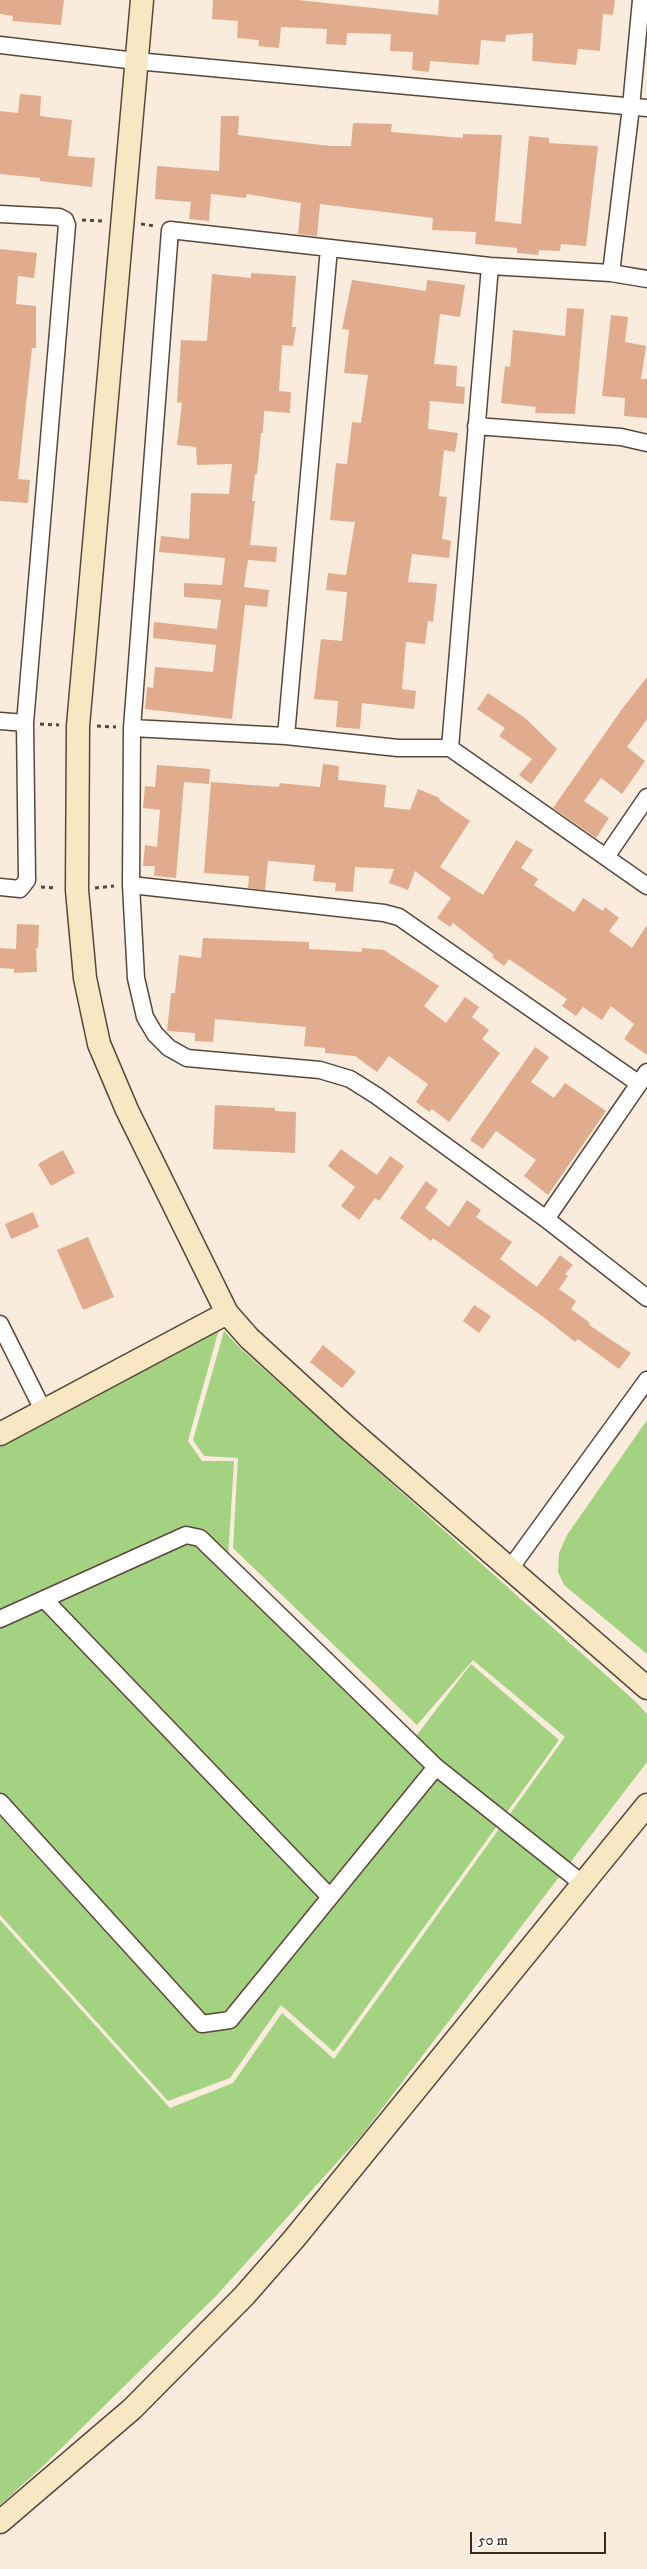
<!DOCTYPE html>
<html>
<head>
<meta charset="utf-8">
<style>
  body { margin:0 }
  #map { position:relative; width:647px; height:2569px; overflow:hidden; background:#f9ecdc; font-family:"IM FELL DW Pica",serif }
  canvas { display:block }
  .scale { position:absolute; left:470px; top:2532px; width:136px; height:22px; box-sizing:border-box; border:2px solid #3b2a1e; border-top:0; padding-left:6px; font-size:15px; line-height:18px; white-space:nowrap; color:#3b2a1e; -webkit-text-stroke:4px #fff; paint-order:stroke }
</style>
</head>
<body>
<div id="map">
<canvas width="647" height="2569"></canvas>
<div class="scale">50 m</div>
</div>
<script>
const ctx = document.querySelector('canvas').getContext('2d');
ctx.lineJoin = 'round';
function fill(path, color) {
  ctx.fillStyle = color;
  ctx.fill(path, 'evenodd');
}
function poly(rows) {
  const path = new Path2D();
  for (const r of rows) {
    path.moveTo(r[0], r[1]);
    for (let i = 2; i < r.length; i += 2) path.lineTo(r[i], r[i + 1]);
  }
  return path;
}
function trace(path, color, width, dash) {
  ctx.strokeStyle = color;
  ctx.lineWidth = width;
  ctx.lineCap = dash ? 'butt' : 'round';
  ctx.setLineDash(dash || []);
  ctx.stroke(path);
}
fill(poly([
  [219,1329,188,1441,202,1461,234,1461,227,1575,407,1748,471,1664,559,1740,334,2052,281,2005,230,2078,168,2101,0,1915,0,1441],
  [224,1331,241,1349,636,1702,647,1714,647,1762,361,2136,216,2296,41,2468,0,2505,0,1920,170,2108,233,2083,282,2013,334,2059,565,1737,473,1660,417,1725,233,1548,238,1458,204,1456,193,1440],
  [647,1420,647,1654,564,1585,558,1572,559,1553,567,1535]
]), '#a3d381');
fill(poly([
  [0,0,64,0,61,25,12,21,13,16,0,14],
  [213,0,298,0,438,15,439,0,615,0,613,15,603,14,600,51,578,49,576,65,532,61,533,33,506,35,505,42,481,40,479,65,430,61,429,72,412,70,413,52,390,51,391,34,347,33,346,45,326,44,327,29,281,27,279,48,258,46,259,40,237,38,238,21,212,19],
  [20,94,41,96,40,116,72,120,68,156,95,158,92,187,40,181,40,178,0,174,0,111,18,113],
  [221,116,239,116,238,135,330,146,351,146,353,123,392,124,391,132,463,138,463,134,502,135,495,221,521,224,529,136,549,138,549,143,598,146,586,246,561,244,560,251,539,250,538,255,517,253,517,248,475,244,476,232,432,230,433,218,320,204,317,236,298,234,301,203,247,194,246,198,211,194,209,221,189,219,191,202,155,199,157,166,219,171],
  [0,249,37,253,34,278,18,276,16,304,36,306,36,348,32,348,18,479,30,480,28,503,0,501],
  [251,273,296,276,292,327,296,327,293,346,282,345,279,391,291,392,290,413,264,411,263,433,261,433,257,474,255,474,252,501,255,501,250,545,277,547,276,562,248,560,244,587,269,590,267,607,245,605,232,719,145,709,147,687,153,688,155,667,213,672,216,645,153,638,154,622,217,629,221,600,184,597,184,583,222,585,225,558,159,552,161,536,189,539,191,493,229,494,232,464,197,465,196,447,177,445,182,403,177,402,181,340,207,341,212,274,251,278],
  [352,280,426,291,427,280,465,285,460,317,440,314,434,364,457,366,456,386,465,387,464,404,430,401,428,429,458,433,455,452,444,450,439,496,447,497,442,539,451,541,449,558,412,554,408,582,437,584,433,622,428,621,425,644,406,642,402,689,416,691,414,709,362,703,360,729,336,727,338,701,314,699,321,639,342,641,347,592,326,590,328,573,346,575,355,522,330,520,336,463,347,464,352,422,361,423,368,375,344,373,349,330,342,329],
  [567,308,584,309,575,414,535,413,536,407,501,403,505,366,510,367,513,330,565,336],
  [611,315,628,317,625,342,646,346,641,379,647,379,647,418,624,416,625,398,602,396],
  [647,677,647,719,627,747,645,761,622,794,601,778,584,801,609,818,596,838,553,808,622,709],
  [488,693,525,718,557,749,531,784,519,775,532,759,499,736,505,728,477,709],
  [323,764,339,766,338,780,386,785,384,807,410,810,418,789,440,798,439,800,470,821,440,867,483,895,516,840,533,850,521,868,538,879,534,885,574,912,583,898,603,911,605,907,619,918,609,931,632,948,647,925,647,1055,624,1039,634,1024,611,1006,602,1020,583,1007,576,1016,562,1006,567,999,509,959,504,966,492,957,494,955,453,923,450,927,437,918,451,898,415,871,408,890,389,883,394,869,355,867,353,892,335,891,336,883,313,881,315,865,268,861,265,890,248,888,249,876,204,873,211,782,279,787,280,783,320,787],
  [157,765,210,769,209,784,184,782,176,878,154,876,155,866,143,866,145,845,157,847,160,810,143,808,145,786,155,787],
  [17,924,39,925,38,948,36,948,37,972,14,973,14,969,0,968,0,948,16,949],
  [203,938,309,942,309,949,362,952,362,948,384,950,439,986,424,1006,446,1023,465,997,479,1007,472,1017,489,1030,482,1039,500,1053,449,1122,432,1109,429,1112,416,1102,428,1084,389,1056,377,1072,355,1056,325,1053,325,1048,304,1046,306,1027,215,1019,213,1042,195,1041,195,1033,167,1031,171,993,175,993,179,955,201,958],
  [535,1047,549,1057,531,1082,554,1098,565,1083,606,1111,548,1195,524,1176,536,1160,496,1131,483,1149,470,1140],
  [215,1105,275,1108,275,1111,296,1112,295,1153,213,1149],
  [341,1149,377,1175,390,1156,404,1166,379,1201,375,1198,359,1220,341,1206,355,1187,328,1166],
  [63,1150,75,1173,51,1186,38,1164],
  [426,1181,438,1190,425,1208,449,1227,467,1200,481,1210,476,1217,512,1242,500,1259,537,1287,560,1255,573,1265,565,1274,568,1276,559,1289,576,1301,571,1309,590,1323,589,1325,631,1353,619,1369,578,1339,575,1342,546,1319,433,1238,431,1241,400,1218],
  [33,1212,39,1227,11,1239,5,1224],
  [88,1237,114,1297,83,1310,57,1250],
  [474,1305,491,1316,479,1333,463,1321],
  [323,1345,356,1372,342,1388,310,1362]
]), '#e1ac8d');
const street = poly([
  [0,45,136,61,647,108],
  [0,214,59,217,65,220,67,225,25,723,27,880,20,889,0,887],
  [611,273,631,107,641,0],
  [647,279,611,273,490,266,170,230,132,728,131,885,136,978,145,1017,155,1034,169,1048,187,1058,320,1070,350,1079,377,1096,546,1219,647,1298],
  [476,426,621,437,647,443],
  [0,721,25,723],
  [132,728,286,736,398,748,450,748,647,886],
  [286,736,329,248],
  [450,748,490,266],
  [606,857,647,797],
  [131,885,384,913,399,917,638,1083],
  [546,1219,647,1072],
  [0,1324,44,1412],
  [509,1570,647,1380],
  [44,1599,330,1897],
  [0,1619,186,1535,200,1538,436,1767,583,1884],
  [0,1802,202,2024,230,2020,436,1767]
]);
const secondary = poly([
  [142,0,78,726,77,890,85,978,99,1044,127,1110,227,1313,249,1338,343,1424,647,1688],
  [0,1434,227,1313],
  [0,2522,132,2409,244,2296,294,2239,647,1805]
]);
trace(street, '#58473a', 19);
trace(secondary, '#58473a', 25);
trace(poly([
  [82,220,103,221],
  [141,224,155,226],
  [40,724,59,725],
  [97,726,116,727],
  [41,887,57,888],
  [95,888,114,886]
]), '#58473a', 3, [4, 4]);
trace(street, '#fff', 16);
trace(secondary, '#f7e8c3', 22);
</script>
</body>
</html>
